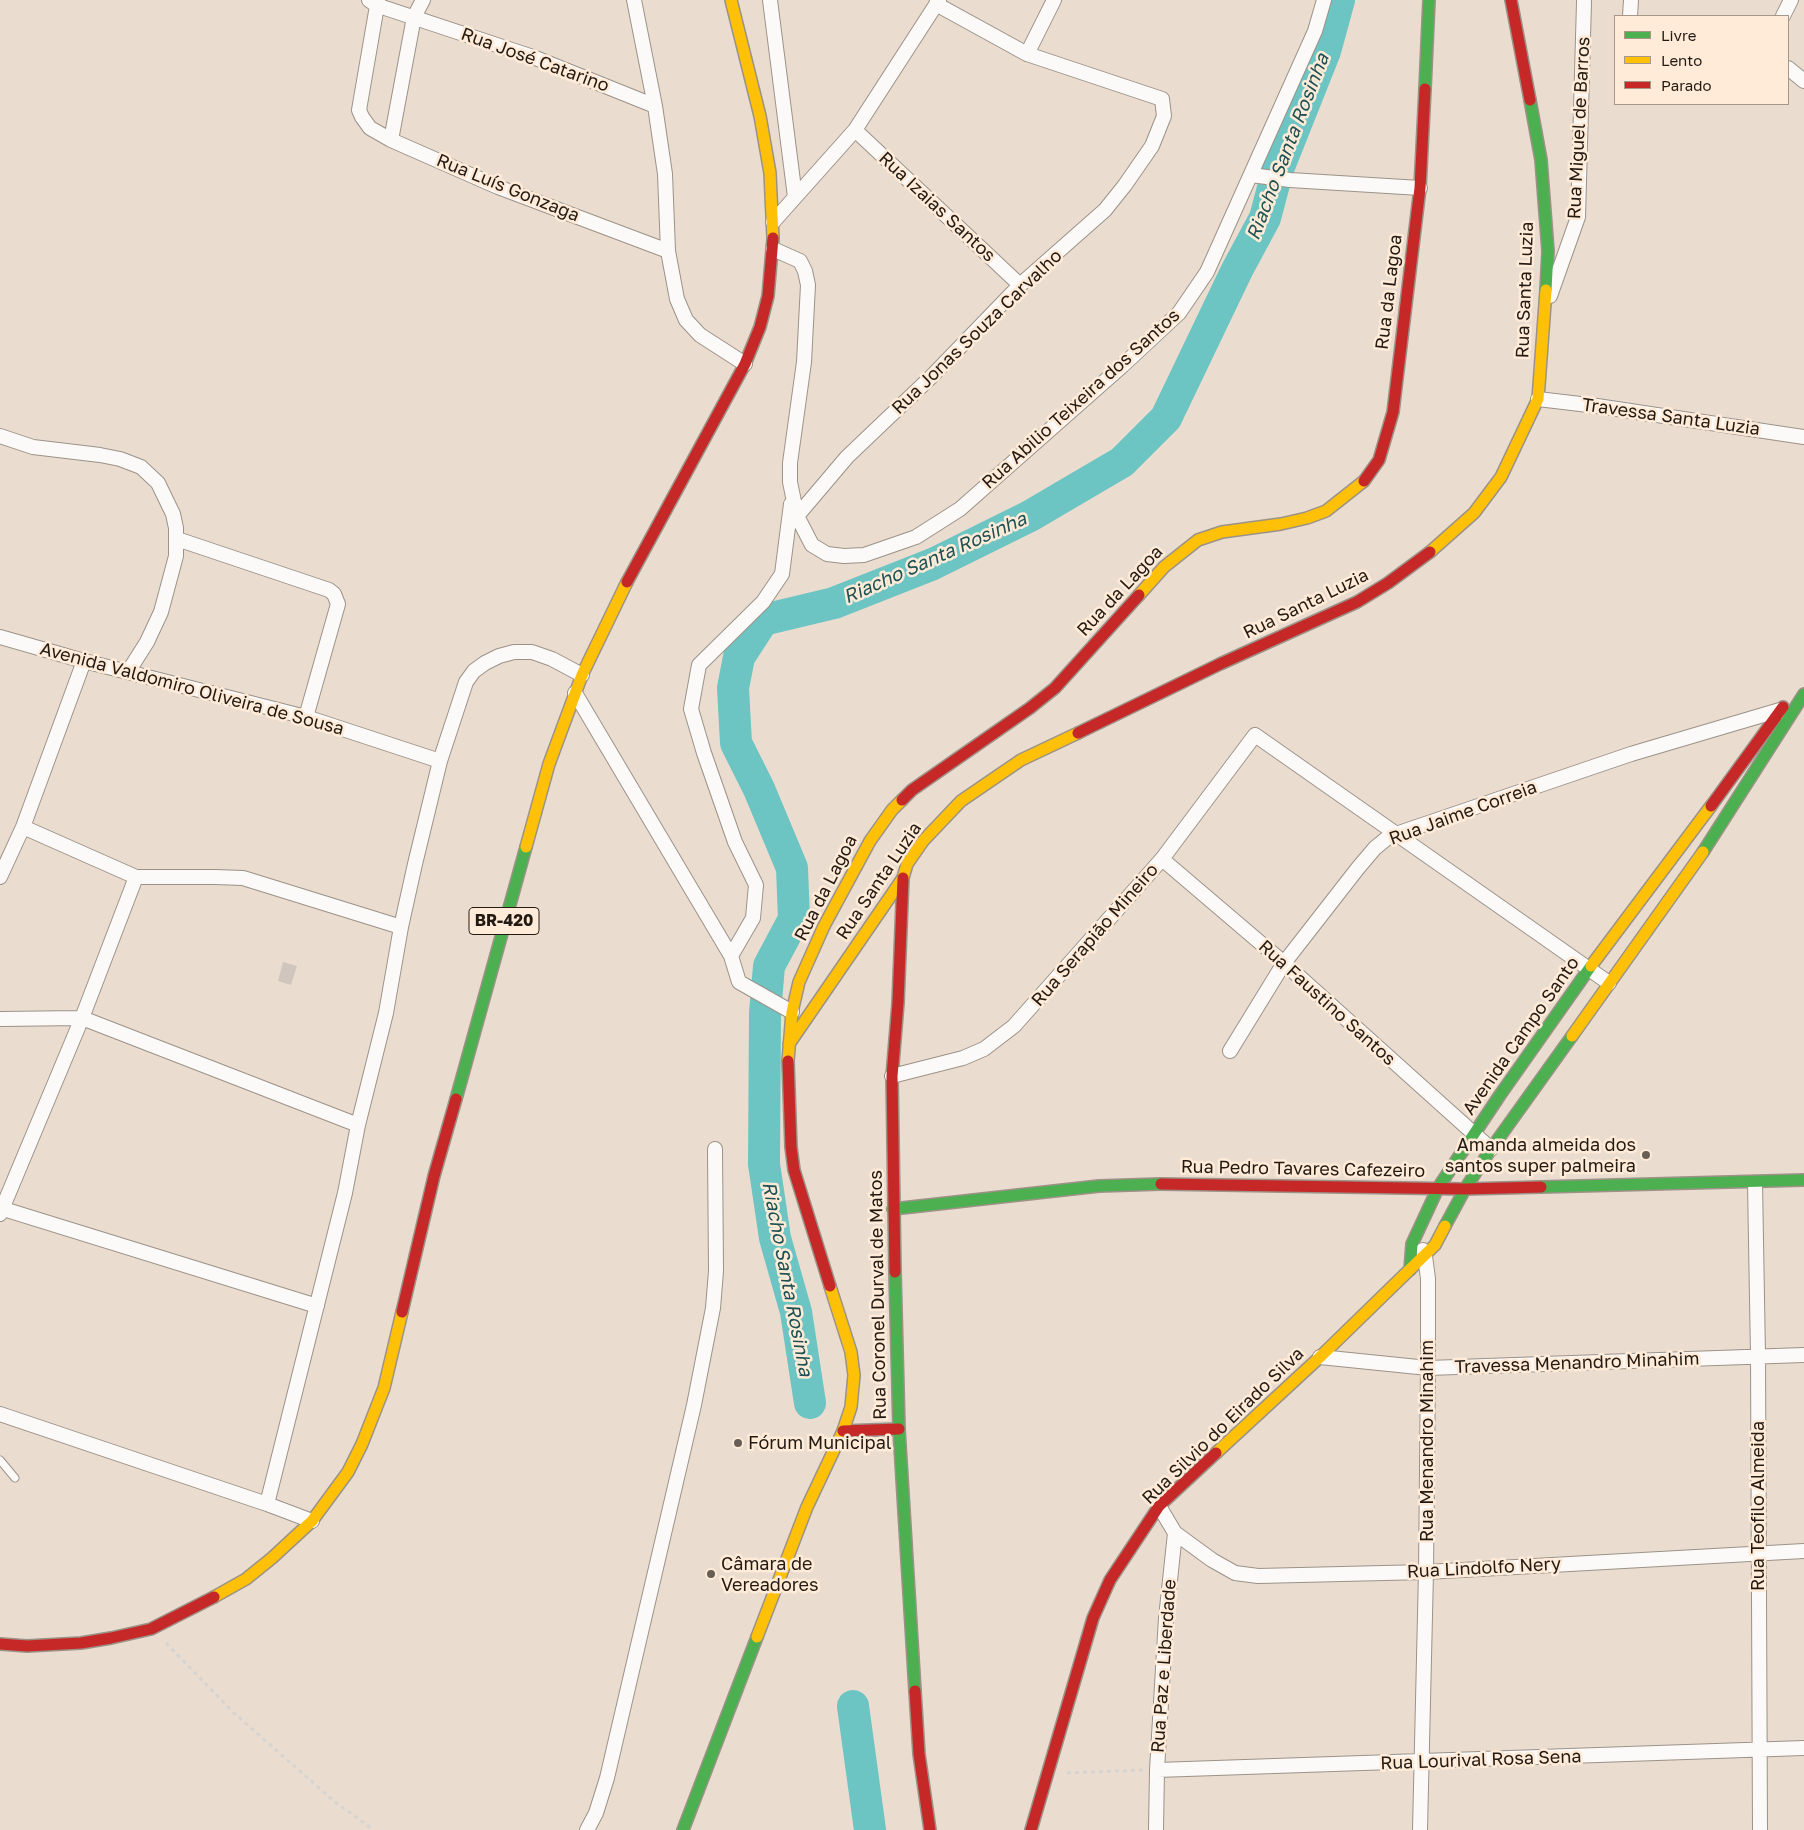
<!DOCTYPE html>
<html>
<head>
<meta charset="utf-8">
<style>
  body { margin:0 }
  #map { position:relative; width:1804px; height:1830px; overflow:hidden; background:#eaddd0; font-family:"Golos Text",sans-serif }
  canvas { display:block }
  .legend { position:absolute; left:1614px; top:15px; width:175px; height:90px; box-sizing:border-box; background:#ffebd8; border:1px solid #a79789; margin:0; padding:6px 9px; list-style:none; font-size:15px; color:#231a12 }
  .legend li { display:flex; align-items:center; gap:10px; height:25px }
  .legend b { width:25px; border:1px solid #a79789 }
</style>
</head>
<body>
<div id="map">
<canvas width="1804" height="1830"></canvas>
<ul class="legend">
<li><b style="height:6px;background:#4caf50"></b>Livre</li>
<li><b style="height:6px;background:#ffc107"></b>Lento</li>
<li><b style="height:6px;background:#c62828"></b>Parado</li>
</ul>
</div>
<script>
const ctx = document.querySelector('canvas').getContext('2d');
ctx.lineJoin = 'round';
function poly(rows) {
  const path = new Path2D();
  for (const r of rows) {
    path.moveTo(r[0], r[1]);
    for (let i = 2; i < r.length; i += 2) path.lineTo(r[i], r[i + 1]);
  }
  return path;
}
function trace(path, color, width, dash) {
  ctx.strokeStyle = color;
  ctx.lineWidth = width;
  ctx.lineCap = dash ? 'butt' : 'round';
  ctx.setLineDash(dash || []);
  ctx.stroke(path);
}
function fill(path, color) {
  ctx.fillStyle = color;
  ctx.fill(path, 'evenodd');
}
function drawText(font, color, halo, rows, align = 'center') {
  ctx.font = font + ' "Golos Text",sans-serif';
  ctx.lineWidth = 5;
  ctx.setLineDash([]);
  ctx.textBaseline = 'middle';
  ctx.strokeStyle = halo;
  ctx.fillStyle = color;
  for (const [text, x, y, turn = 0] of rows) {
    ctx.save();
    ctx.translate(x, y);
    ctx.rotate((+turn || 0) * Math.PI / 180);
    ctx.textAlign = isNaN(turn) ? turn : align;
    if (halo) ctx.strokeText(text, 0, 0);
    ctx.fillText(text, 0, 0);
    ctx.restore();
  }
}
trace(poly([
  [810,1403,796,1312,775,1238,764,1164,765,1013,769,966,794,919,792,868,759,789,736,743,733,688,739,657,763,620,834,603,933,564,1030,516,1122,462,1166,418,1237,270,1265,218,1278,169,1325,51,1339,0],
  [853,1706,870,1830]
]), '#6cc4c3', 32);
fill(poly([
  [283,962,297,966,291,985,278,981]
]), '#d1c6bd');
const lane = poly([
  [0,1460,15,1478]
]);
const street = poly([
  [369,0,376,5,533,57,655,106],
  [378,0,359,110,362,117,370,128,391,140,498,187,668,251],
  [634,0,655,106,665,174,668,251,677,299,686,320,700,335,745,364],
  [770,0,795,197],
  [1630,16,1631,0],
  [1783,16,1791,0],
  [1027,54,1054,0],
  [1788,68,1804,81],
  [855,130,1020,285],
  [391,140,414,17,423,0],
  [1251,175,1290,180,1420,188],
  [773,222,855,130,939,0],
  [773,249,800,261,805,271,808,285,804,362,790,463,790,482,797,516,812,545,827,554,844,556,864,555,916,537,960,509,1122,366,1179,313,1207,272,1315,31,1324,0],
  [1550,296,1578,217,1584,2],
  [1538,399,1597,406,1804,437],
  [0,436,33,447,100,455,120,459,141,467,158,483,173,514,176,528,176,556,161,612,147,642,128,672],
  [797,516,847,457,931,377,1020,285,1105,210,1125,185,1152,146,1164,116,1162,99,1027,54,936,4],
  [177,539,329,590,334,594,338,604,306,717],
  [0,637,84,661,306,717,440,761],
  [575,693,731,956,739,982,792,1012],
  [23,827,136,877,215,877,243,878,401,927],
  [1162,859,1284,963,1491,1149],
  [0,877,23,827,84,661],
  [731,956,753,918,756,885,735,842,704,753,691,709,699,665,763,602,782,574,791,504],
  [0,1019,82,1018,358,1125],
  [1230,1051,1284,963,1358,868,1375,848,1386,839,1396,834,1631,754,1780,710,1782,712],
  [892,1076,963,1058,984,1049,1014,1026,1162,859,1255,735,1609,983],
  [1755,1183,1758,1356,1760,1830],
  [0,1208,317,1306],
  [0,1214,82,1018,136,877],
  [1320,1357,1428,1368,1804,1355],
  [0,1414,267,1504,312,1521],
  [267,1504,345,1193,358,1125,386,1013,401,927,415,864,440,761,466,682,474,671,485,663,499,656,514,652,532,652,552,659,582,675],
  [1175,1533,1212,1560,1235,1573,1258,1576,1426,1572,1804,1551],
  [1157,1770,1804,1748],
  [587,1830,596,1813,607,1778,694,1405,713,1308,716,1271,715,1149],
  [1156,1830,1157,1770,1166,1618,1175,1533,1159,1506],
  [1420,1830,1426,1572,1428,1368,1428,1279,1425,1256,1423,1250]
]);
const fast = poly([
  [1425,89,1429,0],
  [1530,100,1541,160,1548,251,1546,290],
  [1703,852,1804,694],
  [456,1099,526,847],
  [1541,1187,1804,1180],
  [893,1209,1099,1186,1161,1184],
  [1445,1226,1465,1189,1491,1149,1572,1036],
  [1410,1270,1412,1244,1438,1188,1500,1095,1591,966],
  [895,1272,899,1429,915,1691],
  [683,1830,757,1637]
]);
const slow = poly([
  [731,0,760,116,770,173,773,238],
  [1430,552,1474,513,1501,477,1538,399,1546,290],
  [1139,595,1164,567,1198,540,1222,532,1281,524,1307,518,1326,511,1364,481],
  [526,847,549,764,582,675,627,582],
  [1591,966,1711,806],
  [1572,1036,1703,852],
  [789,1044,903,878,907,864,923,841,961,801,1021,760,1078,733],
  [788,1061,792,1012,799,982,824,926,870,841,892,810,902,800],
  [1216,1453,1320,1357,1435,1245,1445,1226],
  [214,1597,246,1579,272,1558,312,1521,348,1472,362,1444,384,1388,402,1312],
  [757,1637,807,1507,843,1431,851,1407,854,1375,851,1352,830,1286]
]);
const jam = poly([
  [1511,0,1530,100],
  [1364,481,1379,460,1393,412,1420,188,1425,89],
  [627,582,745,364,760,327,768,296,773,238],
  [1078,733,1220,664,1357,602,1388,583,1430,552],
  [902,800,912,790,1030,708,1055,688,1139,595],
  [1711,806,1783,707],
  [788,1061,791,1147,794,1170,830,1286],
  [1161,1184,1465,1189,1541,1187],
  [895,1272,892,1076,898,1003,903,878],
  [402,1312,434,1176,456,1099],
  [843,1431,899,1429],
  [0,1644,27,1646,81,1643,111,1638,151,1629,214,1597],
  [915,1691,919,1754,930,1830],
  [1031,1830,1093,1618,1110,1580,1159,1506,1216,1453]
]);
trace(lane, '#9c9288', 9);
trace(street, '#9c9288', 16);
trace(fast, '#9c9288', 14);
trace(slow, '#9c9288', 14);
trace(jam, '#9c9288', 14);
trace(poly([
  [166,1643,234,1713,335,1802,374,1830],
  [1067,1773,1143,1770]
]), '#d7d4d0', 3, [4, 4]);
trace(lane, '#fcfaf8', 7);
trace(street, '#fcfaf8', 14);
trace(fast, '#4caf50', 11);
trace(slow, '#ffc107', 11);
trace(jam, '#c62828', 11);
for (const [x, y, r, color] of [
  [1646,1155,5,"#695e54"],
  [738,1443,5,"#695e54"],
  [711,1574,5,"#695e54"]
]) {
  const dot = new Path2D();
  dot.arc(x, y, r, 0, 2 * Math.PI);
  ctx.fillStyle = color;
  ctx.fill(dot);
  trace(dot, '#ffebd8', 2);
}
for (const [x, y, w] of [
  [504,921,70]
]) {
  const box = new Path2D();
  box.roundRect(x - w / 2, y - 13.5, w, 27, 4);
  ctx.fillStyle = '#ffebd8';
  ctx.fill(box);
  trace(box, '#231a12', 1);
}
drawText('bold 16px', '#231a12', null, [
  ["BR-420",504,921]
]);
drawText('18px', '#231a12', '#ffebd8', [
  ["Rua José Catarino",535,60,20],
  ["Rua Miguel de Barros",1579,128,-87],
  ["Rua Luís Gonzaga",508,188,22],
  ["Rua Izaias Santos",937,207,43],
  ["Rua Santa Luzia",1525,290,-88],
  ["Rua da Lagoa",1389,292,-83],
  ["Rua Jonas Souza Carvalho",977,332,-44],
  ["Rua Abilio Teixeira dos Santos",1081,399,-42],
  ["Travessa Santa Luzia",1671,417,8],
  ["Rua da Lagoa",1120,591,-47],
  ["Rua Santa Luzia",1306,604,-26],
  ["Avenida Valdomiro Oliveira de Sousa",192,689,15],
  ["Rua Jaime Correia",1463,813,-20],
  ["Rua Santa Luzia",879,881,-56],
  ["Rua da Lagoa",826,888,-63],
  ["Rua Serapião Mineiro",1095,935,-49],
  ["Rua Faustino Santos",1327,1003,42],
  ["Avenida Campo Santo",1521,1036,-55],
  ["Rua Pedro Tavares Cafezeiro",1303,1169,1],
  ["Rua Coronel Durval de Matos",878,1295,-91],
  ["Travessa Menandro Minahim",1577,1363,-2],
  ["Rua Silvio do Eirado Silva",1223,1426,-44],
  ["Rua Menandro Minahim",1427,1441,-90],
  ["Rua Teofilo Almeida",1758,1506,-90],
  ["Rua Lindolfo Nery",1484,1568,-3],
  ["Rua Paz e Liberdade",1164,1666,-86],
  ["Rua Lourival Rosa Sena",1481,1760,-2]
]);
drawText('18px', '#231a12', '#ffebd8', [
  ["Amanda almeida dos",1636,1145,"right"],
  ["santos super palmeira",1636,1166,"right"],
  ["Fórum Municipal",748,1443],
  ["Câmara de",721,1564],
  ["Vereadores",721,1585]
], 'left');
drawText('italic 19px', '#1c5254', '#ffebd8', [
  ["Riacho Santa Rosinha",1288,147,-69],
  ["Riacho Santa Rosinha",935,558,-24],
  ["Riacho Santa Rosinha",787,1279,79]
]);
</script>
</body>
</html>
